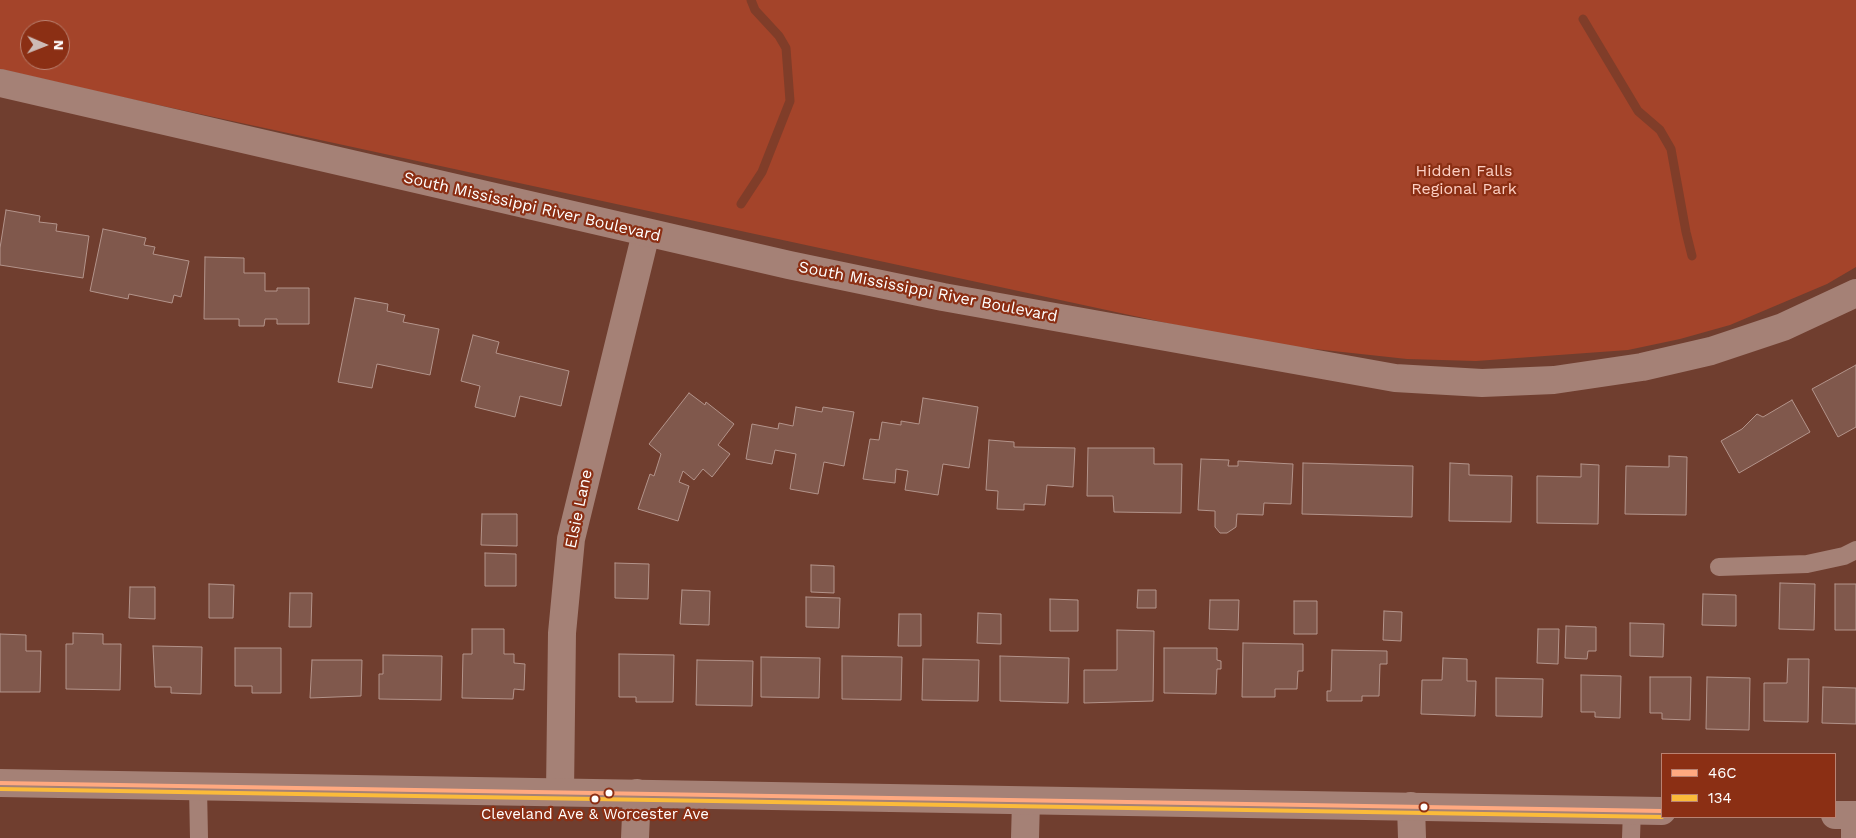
<!DOCTYPE html>
<html>
<head>
<meta charset="utf-8">
<style>
  body { margin:0 }
  #map { position:relative; width:1856px; height:838px; overflow:hidden; background:#703e2f; font-family:"Work Sans",sans-serif }
  canvas { display:block }
  .legend { position:absolute; left:1661px; top:753px; width:175px; height:65px; box-sizing:border-box; background:#8b2f14; border:1px solid #b98272; margin:0; padding:6px 9px; list-style:none; font-size:15px; color:#fff }
  .legend li { display:flex; align-items:center; gap:10px; height:25px }
  .legend b { width:25px; border:1px solid #b98272 }
  .north { position:absolute; left:20px; top:20px; width:50px; height:50px; box-sizing:border-box; background:#8b2f14; border:1px solid #b98272; border-radius:50%; rotate:91deg; font-size:14px; font-weight:700; line-height:20px; text-align:center; color:#fff }
  .north::after { content:''; display:block; margin:auto; width:18px; height:22px; background:#cdbbb6; clip-path:polygon(50% 0,100% 100%,50% 72%,0 100%) }
</style>
</head>
<body>
<div id="map">
<canvas width="1856" height="838"></canvas>
<ul class="legend">
<li><b style="height:6px;background:#ffa980"></b>46C</li>
<li><b style="height:6px;background:#fbbb3a"></b>134</li>
</ul>
<div class="north">N</div>
</div>
<script>
const ctx = document.querySelector('canvas').getContext('2d');
ctx.lineJoin = 'round';
function fill(path, color) {
  ctx.fillStyle = color;
  ctx.fill(path, 'evenodd');
}
function poly(rows) {
  const path = new Path2D();
  for (const r of rows) {
    path.moveTo(r[0], r[1]);
    for (let i = 2; i < r.length; i += 2) path.lineTo(r[i], r[i + 1]);
  }
  return path;
}
function trace(path, color, width, dash) {
  ctx.strokeStyle = color;
  ctx.lineWidth = width;
  ctx.lineCap = dash ? 'butt' : 'round';
  ctx.setLineDash(dash || []);
  ctx.stroke(path);
}
function drawText(font, color, halo, rows, align = 'center') {
  ctx.font = font + ' "Work Sans",sans-serif';
  ctx.lineWidth = 4.5;
  ctx.setLineDash([]);
  ctx.textBaseline = 'middle';
  ctx.strokeStyle = halo;
  ctx.fillStyle = color;
  for (const [text, x, y, turn = 0] of rows) {
    ctx.save();
    ctx.translate(x, y);
    ctx.rotate((+turn || 0) * Math.PI / 180);
    ctx.textAlign = isNaN(turn) ? turn : align;
    if (halo) ctx.strokeText(text, 0, 0);
    ctx.fillText(text, 0, 0);
    ctx.restore();
  }
}
fill(poly([
  [0,0,1856,0,1856,267,1827,284,1730,325,1680,339,1628,350,1476,361,1407,359,1259,343,112,95,0,69],
  [30,30,60,30,60,60,30,60]
]), '#a4442a');
trace(poly([
  [1583,19,1638,111,1660,130,1671,149,1686,232,1692,256],
  [741,204,762,172,790,101,786,48,779,36,755,10,751,0]
]), '#803d29', 9);
const building = poly([
  [6,210,40,216,39,222,57,224,56,231,89,236,83,278,0,265,0,248,6,210],
  [103,229,146,238,144,245,155,247,153,254,189,261,181,297,174,295,172,303,129,294,128,299,90,291,103,229],
  [205,257,244,258,244,273,265,273,265,291,277,291,277,288,309,288,309,324,277,324,277,319,265,319,264,326,239,326,239,319,204,319,205,257],
  [355,298,388,304,387,311,405,315,403,322,439,329,430,375,377,364,372,388,338,382,355,298],
  [473,335,499,342,496,353,569,371,561,406,520,396,515,417,475,407,480,386,461,381,473,335],
  [1856,365,1856,427,1838,437,1812,389,1856,365],
  [689,393,705,405,706,402,734,424,718,445,730,454,712,477,703,469,694,480,683,471,679,482,689,486,678,521,638,509,650,474,654,476,661,454,649,444,689,393],
  [923,398,978,407,969,468,943,464,938,495,905,490,908,471,896,469,895,483,863,479,870,439,879,440,882,422,901,425,901,421,919,424,923,398],
  [1792,400,1810,432,1739,473,1721,441,1742,429,1757,414,1763,417,1792,400],
  [796,407,822,412,823,407,854,412,844,466,824,462,818,494,790,489,796,454,775,450,772,464,746,459,752,424,778,429,779,423,793,426,796,407],
  [989,440,1014,442,1014,447,1075,448,1073,487,1047,485,1045,505,1024,504,1024,510,997,509,998,491,986,490,989,440],
  [1088,448,1154,448,1154,464,1182,464,1181,513,1114,512,1113,496,1087,496,1088,448],
  [1669,456,1687,457,1686,515,1625,514,1626,466,1669,467,1669,456],
  [1201,459,1229,460,1228,466,1238,466,1238,461,1293,464,1291,504,1264,503,1263,515,1237,514,1236,527,1227,533,1220,533,1215,527,1215,511,1198,510,1201,459],
  [1303,463,1413,466,1412,517,1302,514,1303,463],
  [1450,463,1469,464,1469,475,1512,476,1511,522,1449,521,1450,463],
  [1581,464,1599,465,1598,524,1537,523,1537,476,1581,477,1581,464],
  [482,514,517,514,517,546,481,545,482,514],
  [485,553,516,554,516,586,485,586,485,553],
  [615,563,649,564,648,599,615,598,615,563],
  [811,565,834,566,834,593,811,592,811,565],
  [1780,583,1815,584,1814,630,1779,629,1780,583],
  [209,584,234,585,233,618,209,618,209,584],
  [1835,584,1856,584,1856,630,1835,630,1835,584],
  [130,587,155,587,155,619,129,618,130,587],
  [682,590,710,591,709,625,680,624,682,590],
  [1138,590,1156,590,1156,608,1137,608,1138,590],
  [290,593,312,593,311,627,289,627,290,593],
  [1703,594,1736,595,1736,626,1702,625,1703,594],
  [806,597,840,598,839,628,806,627,806,597],
  [1050,599,1078,600,1078,631,1050,631,1050,599],
  [1210,600,1239,600,1238,630,1209,629,1210,600],
  [1294,601,1317,601,1317,634,1294,634,1294,601],
  [1384,611,1402,612,1401,641,1383,640,1384,611],
  [978,613,1001,614,1001,644,977,643,978,613],
  [899,614,921,614,921,646,898,646,899,614],
  [1630,623,1664,624,1663,657,1630,656,1630,623],
  [1566,626,1596,627,1596,651,1588,651,1587,659,1565,658,1566,626],
  [472,629,504,629,504,654,514,654,514,663,525,664,524,690,514,689,513,699,462,698,463,654,472,654,472,629],
  [1538,629,1559,629,1558,664,1537,663,1538,629],
  [1117,630,1154,631,1153,701,1084,703,1084,670,1117,670,1117,630],
  [73,633,103,634,103,644,121,644,120,690,66,689,66,644,73,644,73,633],
  [0,634,26,635,26,651,41,651,40,692,0,692,0,634],
  [1243,643,1303,644,1303,671,1298,671,1297,689,1275,689,1275,697,1242,697,1243,643],
  [153,646,202,647,201,694,171,693,171,687,155,687,153,646],
  [235,648,281,648,281,693,252,693,252,686,235,686,235,648],
  [1164,648,1217,648,1217,660,1221,661,1221,669,1217,669,1216,694,1164,693,1164,648],
  [1332,650,1387,651,1387,664,1380,664,1379,696,1362,696,1362,701,1327,701,1327,691,1331,691,1332,650],
  [619,654,674,655,673,702,636,702,636,697,619,697,619,654],
  [383,655,442,656,441,700,379,699,379,674,383,674,383,655],
  [842,656,902,657,901,700,842,699,842,656],
  [1000,656,1069,658,1068,703,1000,701,1000,656],
  [761,657,820,658,819,698,761,697,761,657],
  [1443,658,1467,659,1467,681,1476,681,1475,716,1421,714,1422,680,1442,680,1443,658],
  [923,659,979,660,978,701,922,700,923,659],
  [1788,659,1809,659,1808,722,1764,721,1764,683,1787,683,1788,659],
  [312,660,362,660,361,696,310,698,312,660],
  [697,660,753,661,752,706,696,705,697,660],
  [1581,675,1621,676,1620,718,1595,717,1595,712,1581,712,1581,675],
  [1650,677,1691,677,1690,720,1662,719,1662,713,1650,713,1650,677],
  [1707,677,1750,678,1749,730,1706,729,1707,677],
  [1496,678,1543,679,1542,717,1496,716,1496,678],
  [1823,687,1856,688,1856,724,1822,723,1823,687]
]);
fill(building, '#80584c');
trace(building, '#b3948b', 1);
trace(poly([
  [1719,567,1807,564,1844,556,1856,550],
  [198,787,199,838],
  [1631,838,1632,810]
]), '#a58176', 18);
trace(poly([
  [560,792,562,633,571,539,646,233],
  [1411,806,1412,838],
  [635,838,637,793],
  [1025,838,1026,801],
  [1855,838,1855,815]
]), '#a58176', 28);
trace(poly([
  [0,83,789,265,943,297,1395,378,1482,383,1554,380,1642,367,1711,351,1783,327,1856,293],
  [0,783,1662,811],
  [1835,815,1856,815]
]), '#a58176', 28);
trace(poly([
  [0,783,1662,811]
]), '#ffa980', 4);
trace(poly([
  [0,789,1662,817]
]), '#fbbb3a', 4);
for (const [x, y, r, color] of [
  [609,793,4.5,"#fff"],
  [595,799,4.5,"#fff"],
  [1424,807,4.5,"#fff"]
]) {
  const dot = new Path2D();
  dot.arc(x, y, r, 0, 2 * Math.PI);
  ctx.fillStyle = color;
  ctx.fill(dot);
  trace(dot, '#8b2f14', 2);
}
drawText('15px', '#fff', '#8b2f14', [
  ["Cleveland Ave & Worcester Ave",595,815]
]);
drawText('16px', '#fccfc3', '#8b2f14', [
  ["Hidden Falls",1464,171],
  ["Regional Park",1464,189]
]);
drawText('16px', '#fff', '#8b2f14', [
  ["South Mississippi River Boulevard",532,207,13],
  ["South Mississippi River Boulevard",928,292,11],
  ["Elsie Lane",579,509,-78]
]);
</script>
</body>
</html>
